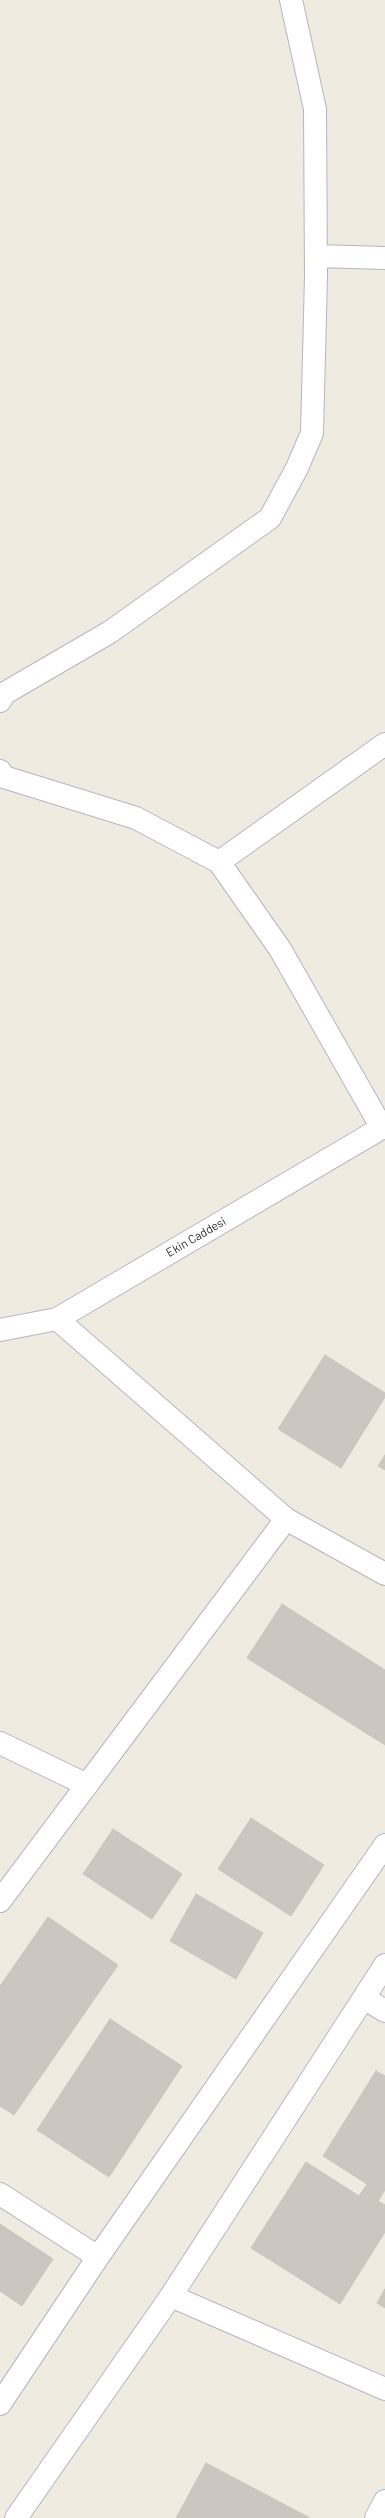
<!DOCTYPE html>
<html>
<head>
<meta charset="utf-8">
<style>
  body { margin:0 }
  canvas { display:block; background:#efebe1 }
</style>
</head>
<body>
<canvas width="385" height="2518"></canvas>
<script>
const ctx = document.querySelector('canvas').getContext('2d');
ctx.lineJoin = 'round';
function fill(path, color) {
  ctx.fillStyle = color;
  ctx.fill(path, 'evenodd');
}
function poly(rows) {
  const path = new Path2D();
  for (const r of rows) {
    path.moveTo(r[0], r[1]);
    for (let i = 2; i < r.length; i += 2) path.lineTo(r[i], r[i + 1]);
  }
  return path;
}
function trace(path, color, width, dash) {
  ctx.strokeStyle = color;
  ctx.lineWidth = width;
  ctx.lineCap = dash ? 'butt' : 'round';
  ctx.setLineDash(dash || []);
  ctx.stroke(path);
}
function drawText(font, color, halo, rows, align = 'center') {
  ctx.font = font + ' Barlow,sans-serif';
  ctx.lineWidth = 4;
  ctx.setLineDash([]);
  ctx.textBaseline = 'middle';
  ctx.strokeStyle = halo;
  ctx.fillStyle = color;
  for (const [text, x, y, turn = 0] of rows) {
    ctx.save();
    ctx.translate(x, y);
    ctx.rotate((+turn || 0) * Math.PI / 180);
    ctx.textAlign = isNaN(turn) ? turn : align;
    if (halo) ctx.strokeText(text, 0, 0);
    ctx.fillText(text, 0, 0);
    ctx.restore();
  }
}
const building = poly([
  [325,1355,385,1393,385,1397,341,1468,278,1429,325,1355],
  [385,1455,385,1470,378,1466,385,1455],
  [282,1604,385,1670,385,1745,247,1658,282,1604],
  [251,1818,324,1865,291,1916,218,1869,251,1818],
  [113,1829,182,1874,152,1919,83,1874,113,1829],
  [196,1894,263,1933,236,1979,170,1941,196,1894],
  [48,1917,118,1965,14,2115,0,2106,0,1986,48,1917],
  [110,2019,182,2066,109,2177,37,2130,110,2019],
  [376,2071,385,2076,385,2190,378,2201,385,2205,385,2232,340,2304,251,2248,306,2162,359,2196,367,2184,323,2156,376,2071],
  [0,2224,53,2259,22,2306,0,2291,0,2224],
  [385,2289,385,2308,377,2303,385,2289],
  [206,2463,310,2518,176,2518,206,2463]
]);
fill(building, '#cbc7c0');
trace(building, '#cbc7ba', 1);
const minor = poly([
  [316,256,385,258],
  [0,701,5,693,110,632,270,518,297,468,312,433,316,276,315,109,291,0],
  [0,771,4,777,136,818,219,862,280,949,382,1128],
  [219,862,385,744],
  [57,1319,286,1519,385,1574],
  [0,1743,87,1785],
  [0,1901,286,1519],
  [364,1998,385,2011],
  [0,2194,98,2257],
  [171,2296,385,2389],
  [0,2404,98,2257,385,1845],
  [16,2518,171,2296,385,1965],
  [376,2518,385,2501]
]);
const tertiary = poly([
  [0,1330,57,1319,385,1126]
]);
trace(minor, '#b4b5c1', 24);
trace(tertiary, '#b4b5c1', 24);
trace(minor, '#fff', 22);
trace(tertiary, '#fff', 22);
drawText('12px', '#2e2e2e', '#fff', [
  ["Ekin Caddesi",196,1237,-30]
]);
</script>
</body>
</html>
